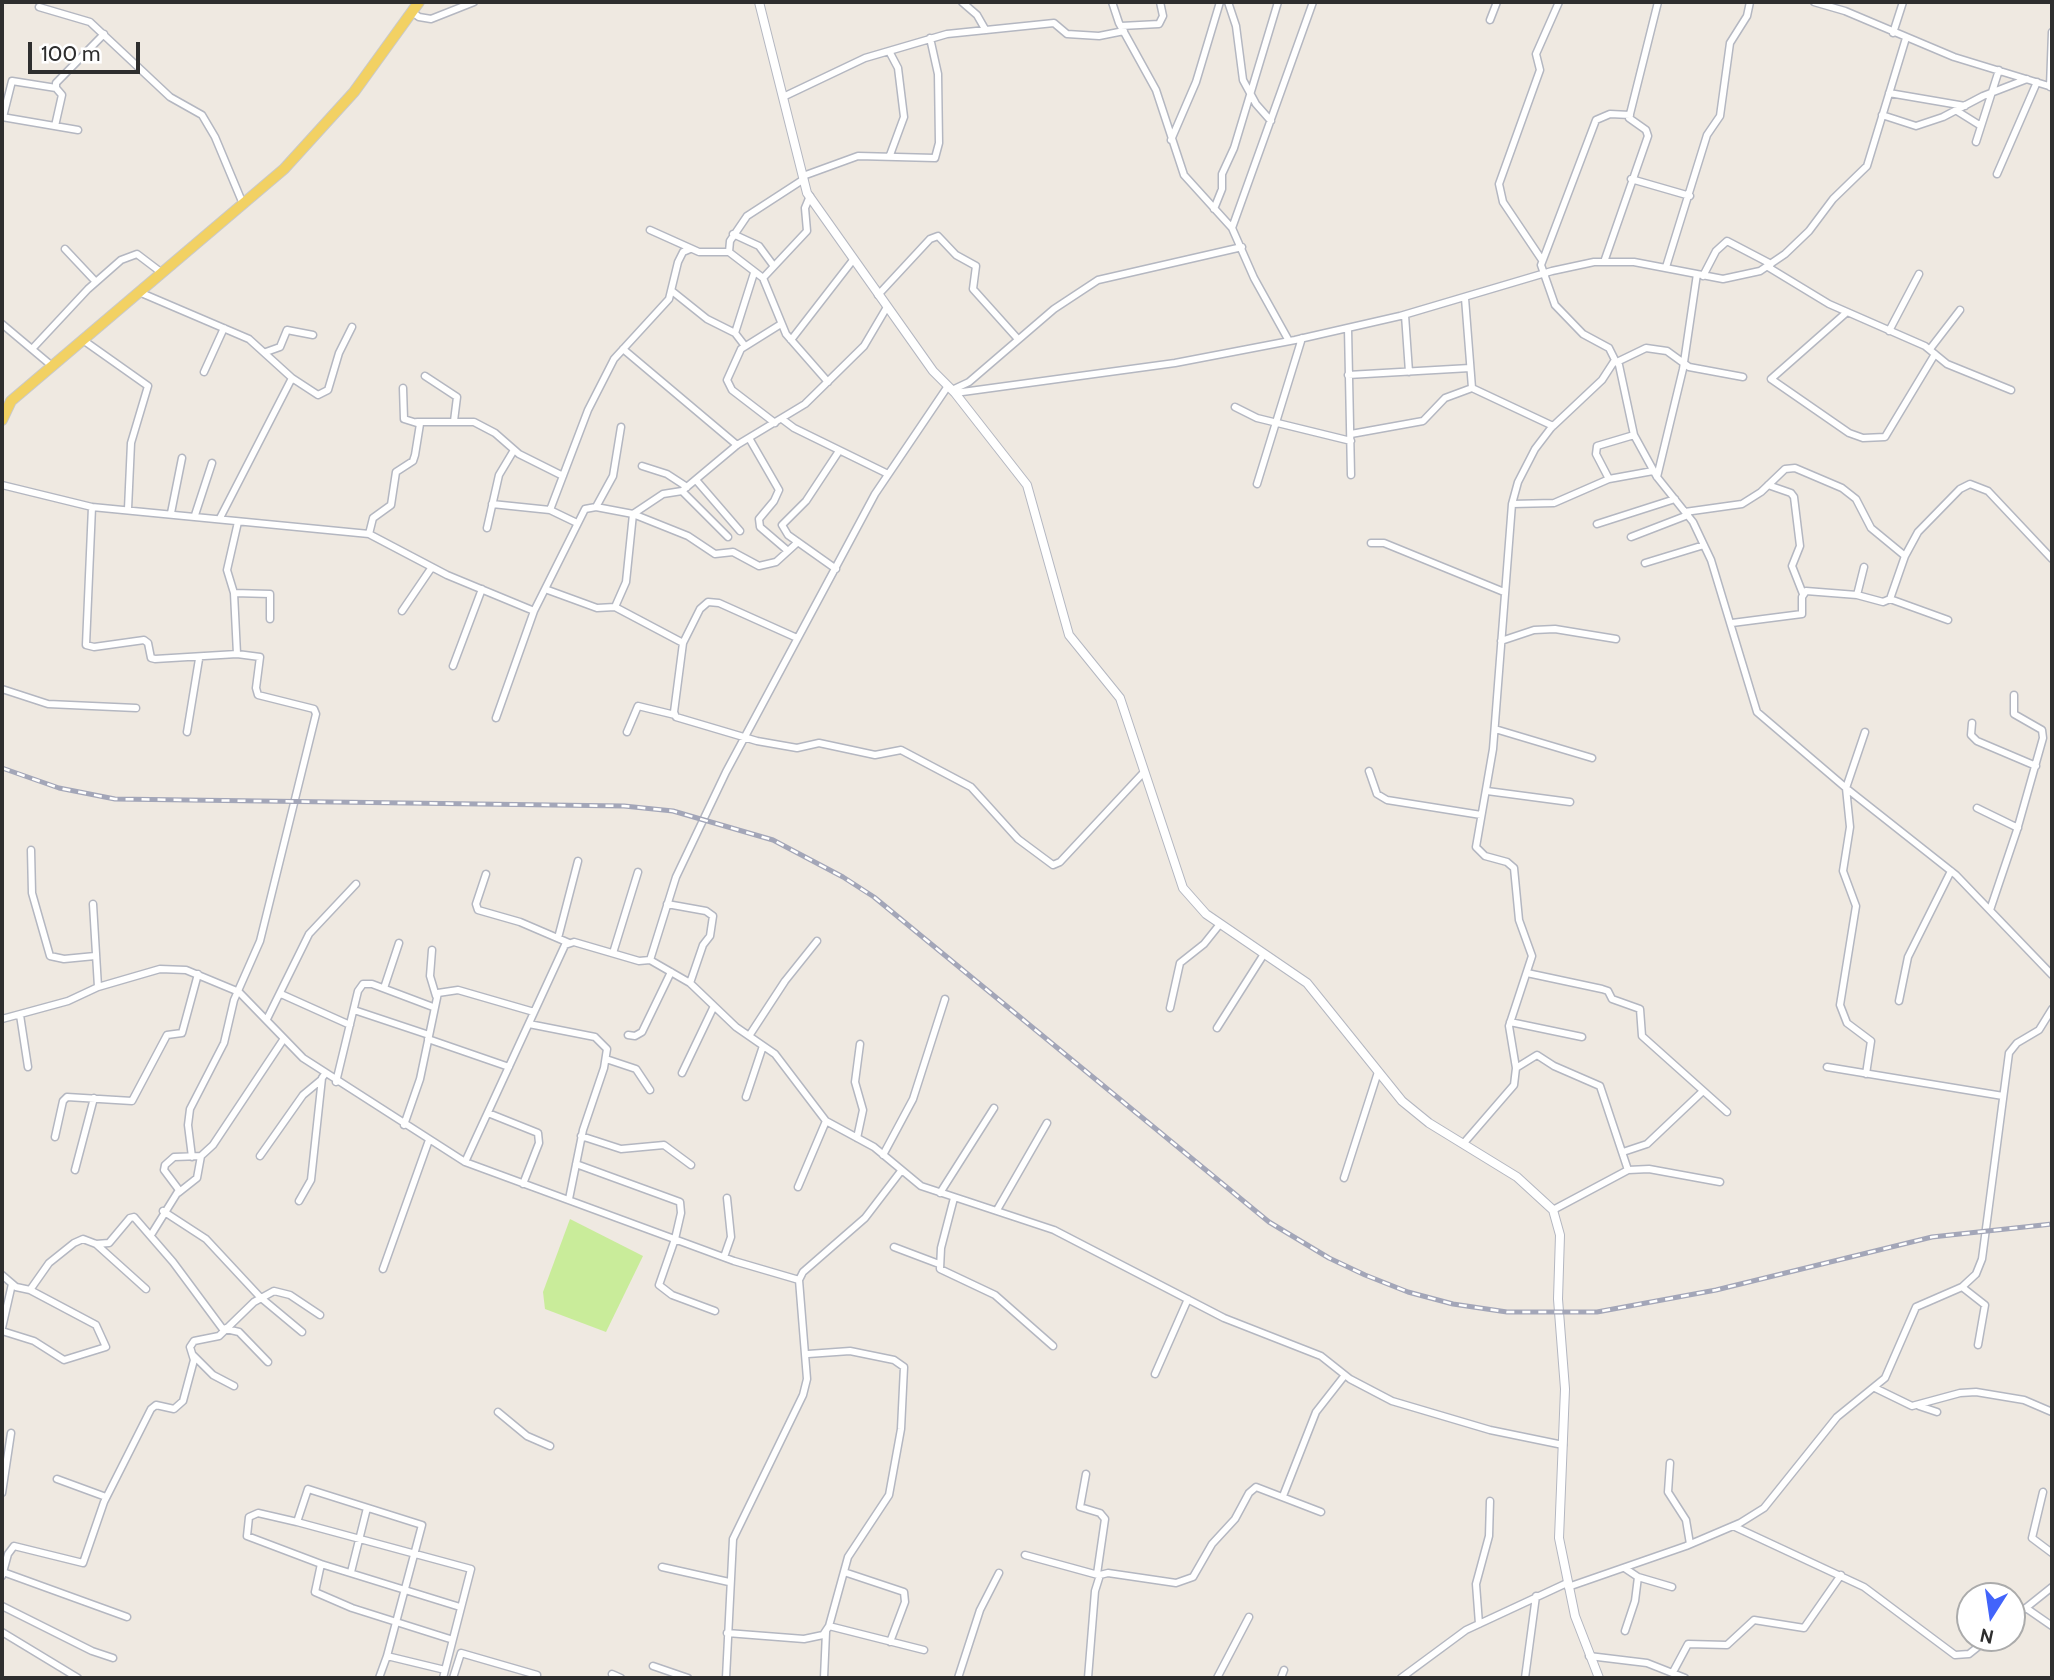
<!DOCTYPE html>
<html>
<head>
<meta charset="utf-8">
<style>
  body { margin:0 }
  #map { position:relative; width:2054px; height:1680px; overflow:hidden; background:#efe9e1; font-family:Cabin,sans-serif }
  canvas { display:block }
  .frame { position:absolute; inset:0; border:4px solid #2e2e2e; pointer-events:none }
  .north { position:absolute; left:1956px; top:1582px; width:70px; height:70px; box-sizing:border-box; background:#fff; border:2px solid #ababab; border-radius:50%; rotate:192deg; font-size:19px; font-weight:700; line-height:28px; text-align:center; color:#2e2e2e }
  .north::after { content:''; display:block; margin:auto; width:24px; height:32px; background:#4264fb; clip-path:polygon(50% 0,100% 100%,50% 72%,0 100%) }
  .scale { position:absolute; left:28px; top:42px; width:112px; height:32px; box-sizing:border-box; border:4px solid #2e2e2e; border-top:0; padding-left:9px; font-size:21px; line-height:24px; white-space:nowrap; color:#2e2e2e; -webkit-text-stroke:5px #fff; paint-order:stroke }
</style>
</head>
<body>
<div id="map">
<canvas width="2054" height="1680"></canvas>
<div class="frame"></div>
<div class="north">N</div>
<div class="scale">100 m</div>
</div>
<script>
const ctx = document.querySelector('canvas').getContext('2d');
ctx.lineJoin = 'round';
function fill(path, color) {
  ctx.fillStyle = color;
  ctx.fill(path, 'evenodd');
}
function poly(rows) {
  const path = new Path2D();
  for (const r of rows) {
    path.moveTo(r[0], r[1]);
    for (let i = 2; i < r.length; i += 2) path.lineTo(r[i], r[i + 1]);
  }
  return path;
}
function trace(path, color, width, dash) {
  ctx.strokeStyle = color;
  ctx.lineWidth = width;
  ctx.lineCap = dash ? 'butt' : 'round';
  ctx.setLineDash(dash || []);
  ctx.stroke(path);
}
fill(poly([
  [570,1219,643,1256,606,1332,545,1309,543,1292]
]), '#c9ec9a');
const minor = poly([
  [962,2,977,15,985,29],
  [1112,2,1119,23,1156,90,1184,175,1232,228,1254,278,1289,341],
  [1228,2,1236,26,1243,80,1256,104,1271,121],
  [1814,2,1845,11,1954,57,2052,87],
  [39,7,90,22,170,97,202,115,215,137,243,204],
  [412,12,419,17,431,19,474,2],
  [1490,20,1497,2],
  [1121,26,1159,24,1163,16,1160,2],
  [1893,33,1903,2],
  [889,51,898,68,904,117,890,155],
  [2050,87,2052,32],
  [1889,93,1965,106],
  [783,97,865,58,947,34,1054,23,1067,34,1099,36,1124,31],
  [1957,111,1981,126],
  [1882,115,1916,126,1943,117,1983,96,2027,79],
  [2,117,78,130],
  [3,117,12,81,56,88],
  [55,126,62,95,56,88,56,83,104,34],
  [1171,140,1196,82,1220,2],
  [1976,142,1999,70],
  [1997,174,2037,82],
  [803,176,858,156,935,158,939,143,938,74,930,38],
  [1631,179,1690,196],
  [810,196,805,208,807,231,763,278,786,334,828,382],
  [1214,209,1222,189,1222,174,1234,148,1278,2],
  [1232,228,1313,2],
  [650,230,699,252,729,252],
  [733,234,759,246,773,265],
  [65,249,96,282],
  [1542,260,1503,202,1499,184,1540,70,1536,54,1559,2],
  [1604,262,1648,136,1646,130,1629,118,1658,2],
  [1666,267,1707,135,1720,116,1730,43,1747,16,1750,2],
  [1768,267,1829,304,1925,346,1947,364,2011,390],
  [1703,276,1716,251,1727,241,1771,264],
  [763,278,729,252,730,241,747,216,804,179],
  [672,291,707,319,735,333],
  [139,292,249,339,292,378,318,395,328,390,339,353,352,327],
  [878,295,930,239,938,236,956,255,976,266,973,289,1017,338],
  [1465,298,1472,388,1553,426],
  [1847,312,1771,379,1849,433,1863,438,1885,437,1935,354],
  [1405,315,1409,372],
  [2,324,52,366],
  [1348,328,1351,475],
  [1889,331,1919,274],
  [83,340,148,386,131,443,128,509],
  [791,340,853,260],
  [745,346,735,333,754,273],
  [32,349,88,289,121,260,137,254,162,273],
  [623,349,737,445],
  [1930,349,1960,310],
  [266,352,280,347,287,330,313,335],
  [1615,360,1619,365,1634,435,1657,477,1693,522,1711,560,1757,712,1846,788,1956,875,2052,975],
  [1617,362,1646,348,1667,351,1689,367,1743,377],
  [204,372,224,328],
  [1348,375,1470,368],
  [425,376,457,397,454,421],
  [952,390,969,382,1054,309,1098,280,1242,247],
  [955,393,1175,363,1295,340,1400,316,1552,271,1594,262,1634,262,1723,279,1760,271,1785,254,1809,231,1833,199,1867,166,1906,38],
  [1235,407,1257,418,1351,441],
  [782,419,794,428,888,474],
  [417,422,474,422,495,433,519,454,563,476],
  [775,423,732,390,727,380,741,349,781,324],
  [1351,434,1423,421,1445,398,1472,388],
  [749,438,779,490,774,501,759,519,760,527,788,551],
  [642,466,667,474,687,487],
  [1657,477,1683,369,1697,274],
  [1609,479,1596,454,1597,446,1634,435],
  [696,480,740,531],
  [1257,484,1302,338],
  [2,485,92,507,369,534,447,575,534,611],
  [1768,485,1791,493,1794,497,1800,546,1792,566,1803,594],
  [682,491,728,537],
  [492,504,550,510],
  [1512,504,1554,503,1609,479,1653,471],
  [92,507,86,645,94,647,144,640,148,643,151,658,155,659,237,654,234,593,227,570,238,522],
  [596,507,613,476,621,427],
  [1685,512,1742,504,1761,492,1785,469,1795,468,1842,488,1856,499,1871,528,1905,556],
  [171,513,182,458],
  [195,515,212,463],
  [220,518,292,378],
  [577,523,550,510,588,410,614,359,669,299,678,262,683,252,690,249],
  [1597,524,1675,499],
  [487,528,499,475,514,450],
  [369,534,373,518,391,505,396,472,413,461,415,455,420,424,404,419,403,388],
  [1631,537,1688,515],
  [1371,543,1384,543,1504,592],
  [1645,563,1704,545],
  [836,569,788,535,782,525,806,501,839,451],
  [545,589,597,608,615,607,626,582,633,514,663,494,682,491,737,445,805,404,864,346,887,307],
  [234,593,270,594,270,619],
  [1857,595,1864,567],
  [1890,599,1948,620],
  [615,607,683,643,674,712,676,717,757,741,797,748,819,743,875,755,901,750,971,787,1018,839,1053,865,1060,862,1144,772],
  [402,611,432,567],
  [1732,623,1802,614,1802,597,1806,591,1857,595,1883,602,1890,599,1905,556,1918,532,1960,489,1970,484,1988,491,2052,559],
  [1501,641,1534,630,1555,629,1616,639],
  [683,643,700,609,708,602,719,603,797,638],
  [453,666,482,589],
  [2,689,48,704,136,708],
  [496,718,534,611,585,509,596,507,633,514,688,536,715,554,733,552,759,566,776,562,798,542],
  [1972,723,1971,735,1977,741,2036,766],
  [1495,729,1592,758],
  [187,732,199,659],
  [627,732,638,706,675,715],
  [1865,732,1846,788,1850,827,1843,871,1856,906,1840,1005,1847,1023,1871,1041,1866,1074],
  [1369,771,1377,794,1387,800,1481,815],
  [1487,791,1570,802],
  [1977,808,2018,828],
  [31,850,32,893,50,956,64,959,95,956],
  [486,874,476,904,478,910,520,922,569,943],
  [93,904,98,987],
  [667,904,706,911,713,916,710,936,703,945,690,983],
  [1990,910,2017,830,2043,738,2042,730,2014,714,2014,695],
  [558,938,578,861],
  [432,950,430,976,436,996],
  [613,953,638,872],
  [650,960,690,983,736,1027,775,1054,826,1121,874,1147,921,1186,1054,1230,1224,1318,1321,1356,1350,1379,1392,1401,1490,1430,1563,1445],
  [1527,973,1602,989,1608,991,1612,999,1640,1009,1642,1036,1727,1112],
  [384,988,399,943],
  [281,994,350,1025],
  [1899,1001,1908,957,1951,871],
  [1170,1008,1180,963,1204,944,1220,924],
  [354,1010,429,1035],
  [20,1015,28,1067],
  [2,1019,68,1001,98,987,160,969,186,970,239,992,303,1058,465,1162,734,1261,799,1280],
  [267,1019,309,934,356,884],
  [1510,1022,1582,1037],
  [529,1024,595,1037,607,1049,604,1068,583,1130,569,1199],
  [1217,1028,1264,954],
  [628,1035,635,1036,642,1032,671,972],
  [749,1036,785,981,817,941],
  [428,1039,509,1067],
  [606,1059,636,1069,650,1090],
  [1827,1067,2003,1096],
  [1516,1068,1537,1055,1554,1066,1600,1086,1628,1170],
  [682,1073,714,1006],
  [336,1082,358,991,363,984,372,984,433,1007],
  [746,1097,763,1046],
  [488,1113,538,1133,539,1143,523,1184],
  [404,1125,420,1079,438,993,458,990,534,1012],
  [581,1136,621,1149,664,1145,691,1165],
  [55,1137,63,1101,67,1097,132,1101,167,1035,182,1033,198,974],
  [857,1138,863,1110,855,1082,860,1044],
  [1463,1144,1514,1085,1516,1068,1509,1026,1532,956,1519,920,1514,868,1507,862,1485,856,1476,847,1493,749,1512,504,1518,482,1535,449,1551,428,1602,380,1615,360,1609,348,1583,334,1555,305,1541,265,1596,120,1610,114,1630,115],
  [1623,1152,1647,1144,1703,1091],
  [883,1155,913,1099,945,999],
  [260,1156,303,1095,321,1080],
  [192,1157,188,1125,190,1109,224,1043,234,1000,260,941,316,714,314,709,258,695,256,688,260,657,237,654],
  [465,1162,565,945,574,942,639,961,650,960,676,877,726,772,875,494,948,386],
  [576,1164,680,1202,681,1213,675,1239,659,1285,672,1295,715,1311],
  [75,1170,94,1098],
  [1344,1178,1378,1072],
  [798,1187,826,1121],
  [178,1193,197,1178,201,1156],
  [940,1193,994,1108],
  [954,1198,941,1248,940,1269,995,1295,1053,1346],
  [299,1201,311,1180,322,1078,325,1074],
  [997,1210,1047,1123],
  [1553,1210,1628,1170,1649,1169,1720,1182],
  [163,1211,206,1239,260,1297,302,1332],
  [151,1235,179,1190,164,1170,165,1165,174,1157,201,1156,213,1145,283,1040],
  [96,1244,146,1289],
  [894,1247,939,1264],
  [724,1257,731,1237,727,1198],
  [383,1269,429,1140],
  [2,1275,16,1287,30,1290,49,1263,74,1243,83,1239,96,1244,109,1243,130,1218,134,1217,173,1262,222,1328,239,1332,268,1362],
  [1962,1287,1985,1305,1978,1345],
  [2,1328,12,1284],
  [2,1331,34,1341,64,1360,106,1347,96,1325,30,1290],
  [193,1355,213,1375,234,1386],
  [1155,1374,1188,1299],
  [1875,1388,1912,1406,1960,1393,1976,1392,2024,1400,2052,1412],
  [1919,1406,1937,1412],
  [498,1412,527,1436,550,1446],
  [1670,1463,1668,1492,1686,1520,1690,1544],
  [1086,1474,1080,1507,1100,1513,1105,1519,1097,1574],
  [57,1479,106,1497],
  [2043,1492,2032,1538,2052,1553],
  [2,1493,11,1433],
  [1283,1496,1316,1412,1345,1375],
  [297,1522,471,1569,443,1678],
  [1733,1526,1864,1587,1955,1655,1969,1654,1989,1638],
  [1025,1555,1098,1575],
  [321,1564,247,1536,249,1517,258,1513,297,1522,308,1489,422,1525,387,1656,445,1670],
  [662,1567,729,1582],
  [1626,1569,1638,1577,1672,1587],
  [3,1572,127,1617],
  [351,1572,367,1508],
  [844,1572,904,1592,905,1602,890,1642],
  [2,1576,8,1554,14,1546,83,1563,104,1502,151,1409,156,1405,174,1409,183,1401,194,1360,190,1347,194,1341,219,1336,254,1302,274,1291,290,1295,320,1315],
  [1568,1587,1686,1546,1740,1523,1764,1508,1837,1417,1885,1378,1916,1307,1962,1287,1976,1274,1982,1259,2009,1053,2017,1043,2039,1030,2052,1009],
  [2,1606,92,1651,113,1658],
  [2026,1608,2052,1626],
  [2012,1619,2052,1587],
  [1479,1624,1476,1584,1489,1536,1490,1501],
  [829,1626,924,1650],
  [1625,1631,1635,1601,1638,1577],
  [2,1632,78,1678],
  [727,1633,804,1639,823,1635,829,1626,848,1557,889,1495,901,1429,904,1367,894,1360,850,1351,808,1354],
  [450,1639,352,1608,315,1592,321,1564,460,1607],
  [1589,1656,1647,1663,1685,1678],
  [653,1666,688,1678],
  [1673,1672,1688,1644,1727,1645,1754,1620,1804,1628,1841,1575],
  [612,1674,621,1678],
  [379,1678,387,1656],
  [453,1678,461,1653,537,1675],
  [726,1678,733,1539,803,1395,807,1379,799,1280,803,1272,865,1218,901,1171],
  [824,1678,826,1632],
  [958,1678,980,1610,999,1573],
  [1088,1678,1095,1591,1100,1575,1108,1573,1176,1583,1193,1577,1212,1544,1235,1519,1249,1493,1256,1487,1321,1512],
  [1217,1678,1249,1617],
  [1281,1678,1284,1670],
  [1401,1678,1466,1630,1567,1583],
  [1525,1678,1536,1596]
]);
const tertiary = poly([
  [759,2,807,193,933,371,955,393,1027,485,1069,635,1120,698,1183,888,1206,914,1307,983,1402,1101,1429,1123,1517,1177,1553,1210,1560,1235,1558,1299,1565,1389,1559,1538,1575,1616,1599,1678]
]);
const primary = poly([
  [2,420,11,401,284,169,354,92,419,2]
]);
trace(minor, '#b4b7c1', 9);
trace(tertiary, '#b4b7c1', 10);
trace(primary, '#c9c9c9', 12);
trace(minor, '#fff', 6);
trace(tertiary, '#fff', 8);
trace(primary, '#f2d163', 10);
const rail = poly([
  [2,768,59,788,115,799,624,806,673,811,773,840,843,877,874,897,1269,1222,1329,1258,1365,1275,1408,1292,1453,1304,1507,1312,1597,1312,1716,1290,1932,1237,2052,1224]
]);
trace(rail, '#a3a6b8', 5);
trace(rail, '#fff', 2.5, [8]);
</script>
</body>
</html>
